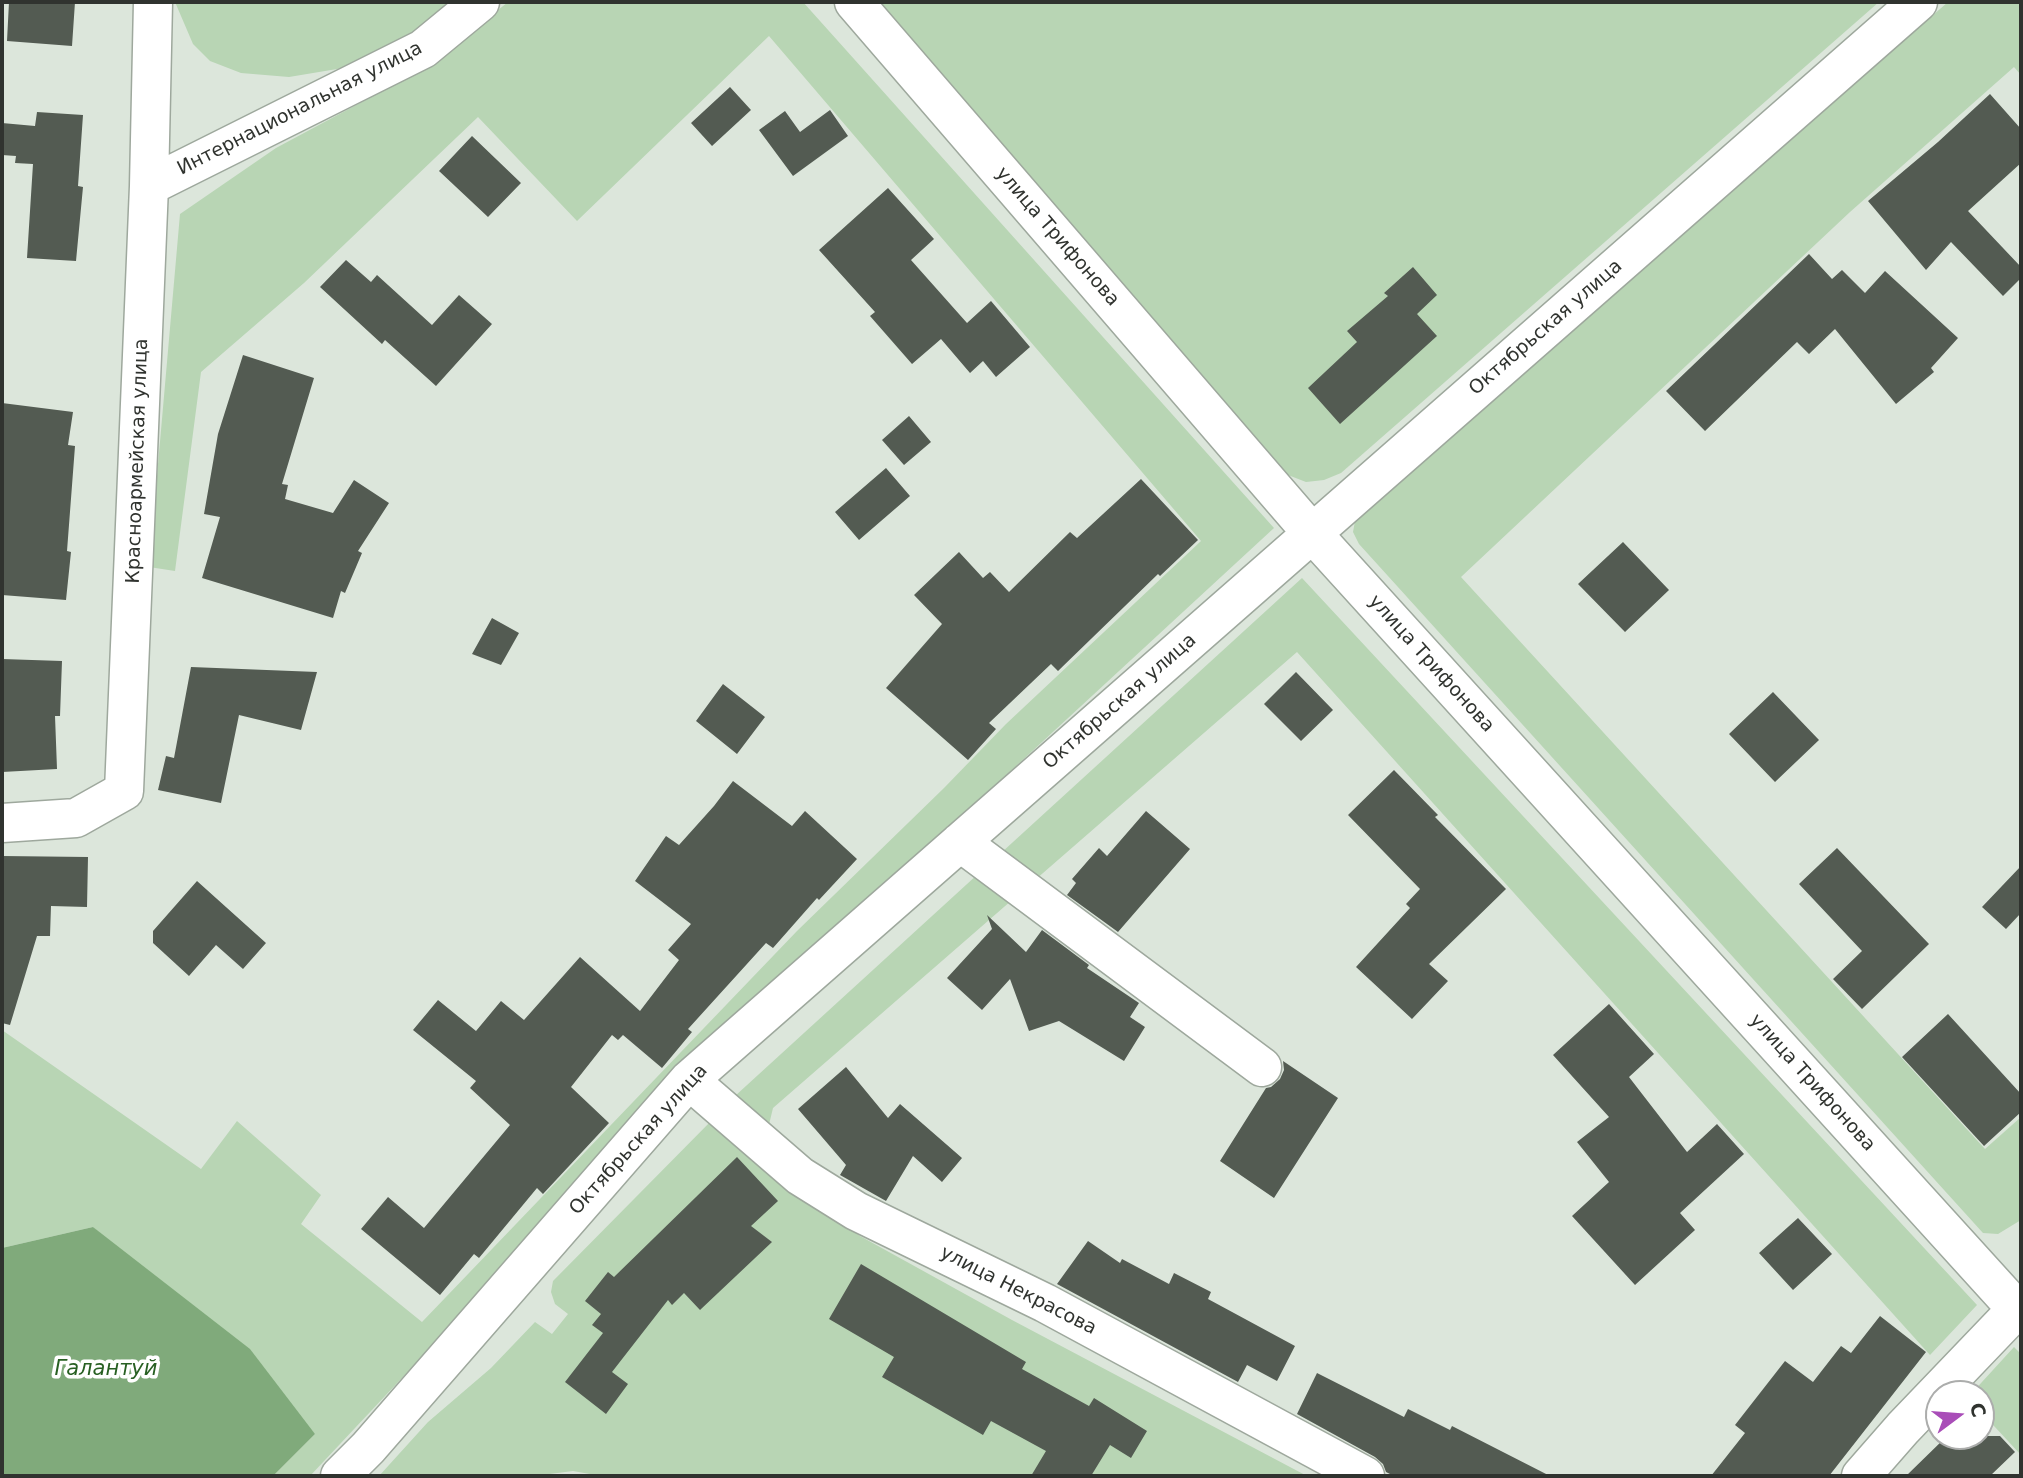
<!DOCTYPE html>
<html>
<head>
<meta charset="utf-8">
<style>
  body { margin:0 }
  #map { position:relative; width:2023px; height:1478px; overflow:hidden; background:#dce6db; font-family:"DejaVu Sans",sans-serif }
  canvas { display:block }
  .frame { position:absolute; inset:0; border:4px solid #30332f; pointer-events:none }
  .north { position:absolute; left:1925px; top:1380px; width:70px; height:70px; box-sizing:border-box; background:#fff; border:2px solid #acadac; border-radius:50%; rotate:74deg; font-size:19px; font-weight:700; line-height:28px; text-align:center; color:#30332f }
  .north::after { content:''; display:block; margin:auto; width:24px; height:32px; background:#a94db8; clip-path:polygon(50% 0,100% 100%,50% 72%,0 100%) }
</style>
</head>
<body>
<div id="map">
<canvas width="2023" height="1478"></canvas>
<div class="frame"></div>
<div class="north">С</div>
</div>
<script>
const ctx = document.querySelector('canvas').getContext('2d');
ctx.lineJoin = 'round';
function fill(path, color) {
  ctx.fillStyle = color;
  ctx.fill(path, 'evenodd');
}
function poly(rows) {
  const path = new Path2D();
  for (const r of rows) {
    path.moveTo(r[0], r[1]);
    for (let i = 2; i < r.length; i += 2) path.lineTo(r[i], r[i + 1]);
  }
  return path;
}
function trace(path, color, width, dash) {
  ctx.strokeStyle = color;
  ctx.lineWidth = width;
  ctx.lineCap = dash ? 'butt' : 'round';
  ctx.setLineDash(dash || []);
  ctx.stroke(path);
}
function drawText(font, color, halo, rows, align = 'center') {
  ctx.font = font + ' "DejaVu Sans",sans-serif';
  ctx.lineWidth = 7;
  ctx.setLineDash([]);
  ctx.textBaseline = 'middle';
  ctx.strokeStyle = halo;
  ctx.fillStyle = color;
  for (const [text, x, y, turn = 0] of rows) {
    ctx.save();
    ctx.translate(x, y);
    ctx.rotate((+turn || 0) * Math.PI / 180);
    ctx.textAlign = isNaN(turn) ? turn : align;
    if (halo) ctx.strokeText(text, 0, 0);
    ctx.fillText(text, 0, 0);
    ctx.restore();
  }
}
fill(poly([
  [175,2,451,2,411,36,349,67,289,77,241,73,210,61,193,44],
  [508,2,803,2,1274,528,873,898,628,1137,310,1476,273,1476,315,1434,93,1227,2,1248,2,1030,201,1169,237,1121,321,1195,301,1224,422,1322,797,931,944,788,1006,724,1201,541,769,36,577,221,478,117,304,283,201,372,175,571,149,567,180,214,276,148,429,66],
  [872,2,1879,2,1341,473,1324,480,1306,482,1288,475],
  [1948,2,2021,2,2021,75,2014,67,1850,212,1461,577,1985,1149,2021,1117,2021,1220,1998,1234,1983,1233,1359,544,1353,532,1355,521,1363,513],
  [1302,578,1977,1305,1930,1355,1297,652,773,1108,767,1133,735,1096],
  [715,1117,860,1236,1012,1320,1307,1476,601,1476,573,1471,534,1476,379,1476,428,1422,491,1368,535,1322,552,1334,568,1314,555,1304,551,1292,553,1281],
  [2014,1347,2021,1354,2021,1455,1981,1412,1981,1394,1971,1394]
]), '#b8d5b4');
fill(poly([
  [93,1227,250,1349,315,1434,273,1476,2,1476,2,1248]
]), '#80aa7b');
fill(poly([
  [9,2,75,2,72,46,7,41],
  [730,87,751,110,712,146,691,123],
  [1990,94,2021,129,2021,163,1968,211,2021,267,2021,278,2003,296,1951,242,1926,270,1868,201,1938,142],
  [830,110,848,136,793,176,759,130,785,111,800,132],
  [37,112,83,115,78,186,83,187,76,261,27,258,33,164,15,163,16,156,2,155,2,123,35,126],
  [472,136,521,183,488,217,439,171],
  [888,188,934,239,911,260,967,323,991,301,1030,347,996,377,983,361,970,373,941,339,912,364,870,316,875,312,819,250],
  [1809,254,1832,279,1842,270,1865,293,1885,271,1958,338,1931,368,1934,372,1896,404,1835,329,1809,354,1797,342,1705,431,1666,391],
  [346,260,371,282,377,275,432,325,459,295,492,324,436,386,385,340,382,344,320,287],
  [1413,267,1437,295,1417,314,1437,336,1340,424,1308,388,1357,342,1347,331,1388,296,1384,293],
  [243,355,314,378,282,484,288,485,285,499,333,513,354,480,389,503,358,551,362,553,345,593,341,591,333,618,202,578,220,517,204,514,218,434],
  [2,403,73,412,68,445,75,446,67,551,71,552,66,600,2,595],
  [909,416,931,442,904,465,882,440],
  [886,468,910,496,859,540,835,512],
  [1141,479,1198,540,1160,576,1158,574,1058,671,1051,664,989,723,996,729,968,760,886,688,942,624,914,595,959,552,983,578,990,572,1009,592,1070,532,1077,538],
  [1623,542,1669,590,1625,632,1578,584],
  [492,618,519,633,501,665,472,654],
  [2,659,62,661,60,716,55,716,57,769,2,772],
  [191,667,317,672,301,730,239,715,221,803,158,790,166,756,174,758],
  [1296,672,1333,710,1301,741,1264,704],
  [723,684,765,717,737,754,696,721],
  [1773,692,1819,740,1775,782,1729,734],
  [1394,770,1438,815,1435,817,1506,889,1429,964,1448,981,1412,1019,1356,967,1410,908,1406,904,1420,889,1348,815],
  [733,781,792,826,805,811,857,859,819,900,817,898,773,948,766,943,688,1029,692,1032,662,1068,623,1035,618,1040,612,1035,571,1087,609,1123,543,1194,537,1188,479,1258,474,1254,440,1295,361,1229,388,1197,424,1228,510,1125,470,1088,476,1081,413,1030,438,1000,476,1031,501,1001,524,1020,580,957,640,1011,679,960,668,950,691,924,635,881,666,836,679,845,714,806],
  [1146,811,1190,849,1118,932,1067,895,1076,883,1072,879,1099,848,1107,856],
  [1837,848,1929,944,1862,1009,1833,979,1862,951,1799,884],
  [2,856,88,857,87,907,51,906,50,936,37,936,10,1025,2,1023],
  [2021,866,2021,913,2006,929,1982,907],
  [197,881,266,943,243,969,216,945,189,976,153,943,153,931],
  [987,915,1026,952,1042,930,1089,965,1087,968,1139,1003,1130,1017,1145,1027,1124,1061,1059,1021,1029,1031,1010,979,982,1010,947,978,992,929],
  [1609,1004,1654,1054,1629,1077,1687,1152,1717,1124,1744,1154,1680,1213,1695,1230,1635,1285,1572,1216,1609,1182,1577,1142,1609,1117,1553,1055],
  [1948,1014,2021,1094,2021,1112,1984,1146,1902,1057],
  [1283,1061,1338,1098,1274,1198,1220,1161,1266,1088,1271,1087,1280,1079,1284,1070],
  [846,1067,888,1118,900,1104,962,1158,942,1182,913,1156,886,1201,840,1175,846,1165,798,1109],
  [737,1157,778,1201,751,1226,772,1242,700,1310,684,1293,672,1305,668,1300,612,1372,628,1384,606,1414,565,1382,603,1333,592,1325,601,1314,585,1301,608,1272,614,1277],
  [1798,1218,1832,1254,1793,1290,1759,1253],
  [1088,1241,1120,1263,1122,1259,1169,1284,1174,1273,1211,1292,1208,1299,1295,1346,1277,1381,1247,1365,1238,1382,1057,1284],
  [861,1264,1026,1362,1022,1369,1089,1406,1094,1398,1147,1431,1131,1458,1110,1445,1091,1476,1031,1476,1046,1451,991,1421,983,1435,882,1377,894,1357,829,1319],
  [1880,1316,1926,1352,1829,1476,1711,1476,1745,1433,1735,1425,1785,1361,1813,1382,1841,1346,1851,1353],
  [1317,1373,1404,1417,1408,1409,1450,1430,1452,1426,1550,1476,1394,1476,1386,1472,1383,1464,1375,1457,1297,1414],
  [1947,1436,2000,1436,2015,1452,1990,1476,1906,1476]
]), '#535b52');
const minor = poly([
  [854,2,1312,533,2021,1314],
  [149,186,423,49,480,2],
  [2,823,76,818,124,791,149,186,153,2],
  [960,842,1262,1067],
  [689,1080,800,1176,856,1211,1045,1303,1365,1476],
  [340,1476,368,1448,689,1080,1918,2],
  [1861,1476,1903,1428,2017,1309]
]);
trace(minor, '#9ea89d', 41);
trace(minor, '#fff', 38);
drawText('19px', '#30332f', '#fff', [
  ["Интернациональная улица",300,109,-27],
  ["улица Трифонова",1057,237,49],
  ["Октябрьская улица",1546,328,-41],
  ["Красноармейская улица",138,461,-88],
  ["улица Трифонова",1431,664,48],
  ["Октябрьская улица",1120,702,-41],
  ["улица Трифонова",1812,1083,48],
  ["Октябрьская улица",639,1140,-48],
  ["улица Некрасова",1018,1291,27]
]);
drawText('italic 21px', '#286023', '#fff', [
  ["Галантуй",106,1370]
]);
</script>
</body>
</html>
